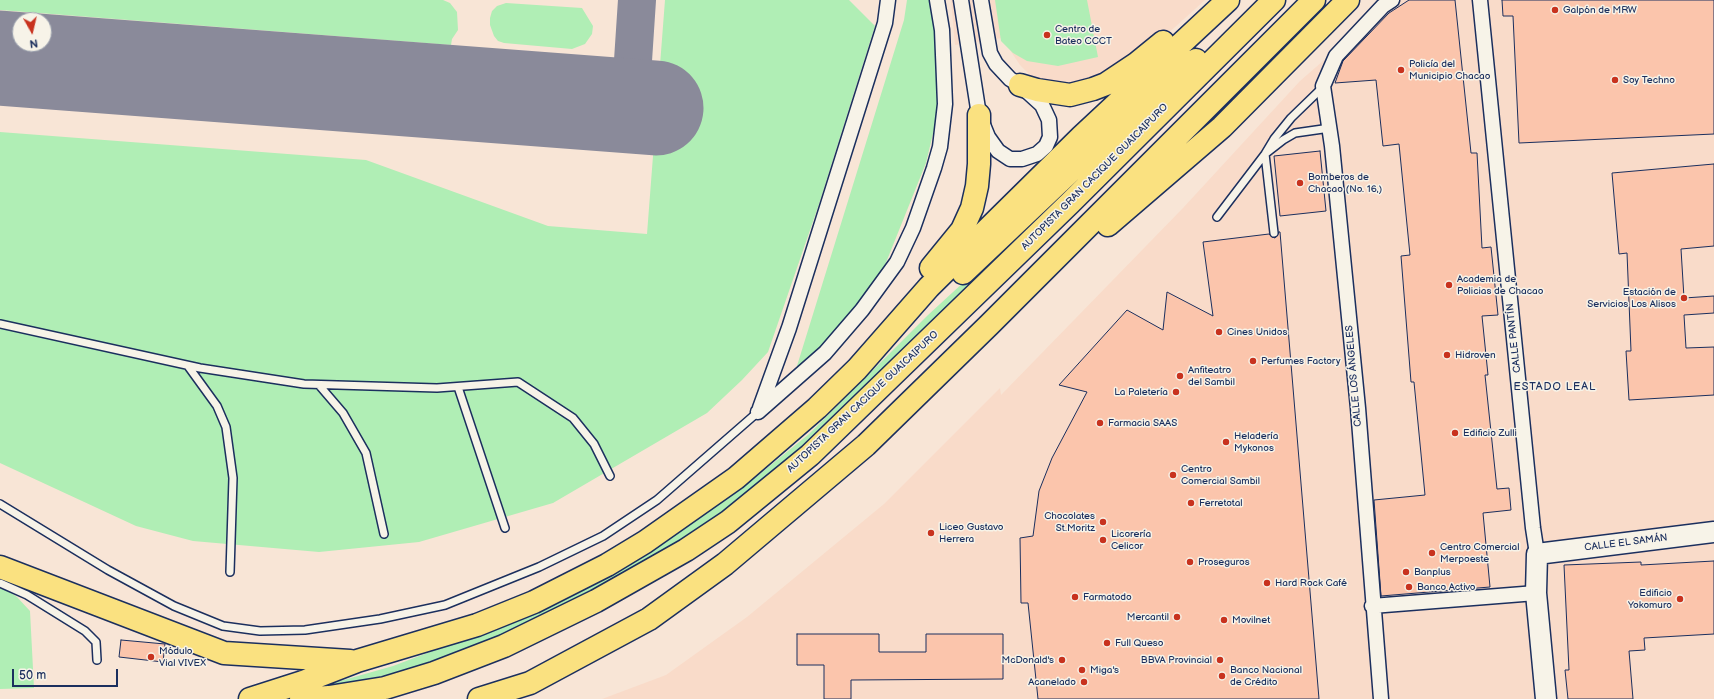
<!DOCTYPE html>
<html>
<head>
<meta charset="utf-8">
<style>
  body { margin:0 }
  #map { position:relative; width:1714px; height:699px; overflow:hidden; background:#f8e5d6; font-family:"Balsamiq Sans",sans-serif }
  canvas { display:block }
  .north { position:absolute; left:12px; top:12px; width:40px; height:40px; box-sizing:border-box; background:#f7f3e8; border:1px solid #9fa5b1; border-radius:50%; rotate:172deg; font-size:11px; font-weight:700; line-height:16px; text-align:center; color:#1b2f5e }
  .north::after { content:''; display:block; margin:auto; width:14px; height:18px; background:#c8321e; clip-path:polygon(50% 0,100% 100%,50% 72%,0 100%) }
  .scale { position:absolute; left:12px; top:669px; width:106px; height:18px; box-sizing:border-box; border:2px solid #1b2f5e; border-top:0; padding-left:5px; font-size:12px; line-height:14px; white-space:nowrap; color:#1b2f5e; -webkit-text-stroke:3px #f7f3e8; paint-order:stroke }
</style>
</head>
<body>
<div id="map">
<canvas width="1714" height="699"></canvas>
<div class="north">N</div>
<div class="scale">50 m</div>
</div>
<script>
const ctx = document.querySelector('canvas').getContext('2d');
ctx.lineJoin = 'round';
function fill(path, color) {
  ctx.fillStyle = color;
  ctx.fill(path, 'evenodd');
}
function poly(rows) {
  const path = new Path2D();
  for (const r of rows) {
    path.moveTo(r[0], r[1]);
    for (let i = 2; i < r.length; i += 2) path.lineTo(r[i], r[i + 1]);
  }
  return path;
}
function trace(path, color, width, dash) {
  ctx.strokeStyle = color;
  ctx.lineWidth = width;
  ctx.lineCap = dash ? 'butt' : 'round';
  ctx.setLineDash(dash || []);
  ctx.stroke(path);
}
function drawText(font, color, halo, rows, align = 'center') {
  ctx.font = font + ' "Balsamiq Sans",sans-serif';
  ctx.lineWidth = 3;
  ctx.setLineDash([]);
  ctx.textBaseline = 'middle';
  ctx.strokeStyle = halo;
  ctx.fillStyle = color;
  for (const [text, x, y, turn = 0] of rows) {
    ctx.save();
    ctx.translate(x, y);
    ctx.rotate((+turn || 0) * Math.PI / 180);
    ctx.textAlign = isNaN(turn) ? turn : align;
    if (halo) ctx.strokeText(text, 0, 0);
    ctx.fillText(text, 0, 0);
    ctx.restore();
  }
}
fill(poly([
  [951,0,1205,0,1144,55,1106,81,1056,86,1031,76,1020,65,1002,38,955,45],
  [1393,0,1714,0,1714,699,602,699,666,675,747,617,884,504,1000,388,1001,395,1183,208,1300,81]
]), '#f9dbc9');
fill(poly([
  [0,0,443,0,450,3,457,12,458,30,452,39,451,45,0,10],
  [665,0,849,0,875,26,819,204,768,352,742,380,707,413,553,503,419,542,319,552,193,541,136,526,0,463,0,132,366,160,548,226,647,234],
  [907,0,934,0,940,104,926,163,881,275,863,304,792,382,904,20],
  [995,0,1087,0,1098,57,1058,66,1027,61,1013,53,1001,41],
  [506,3,582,8,593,26,592,34,585,44,572,49,504,43,498,41,494,36,490,25,490,18,492,11,497,6],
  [1162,100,795,457,702,527,630,573,482,646,397,673,305,691,393,666,493,628,580,588,667,540,740,490,809,434,928,315],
  [0,585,17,597,30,611,34,688,0,689]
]), '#b0eeb5');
trace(poly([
  [630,106,637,0]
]), '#8a8a9a', 38);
trace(poly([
  [0,58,656,108]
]), '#8a8a9a', 95);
const building = poly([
  [1409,0,1455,0,1471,153,1477,153,1482,248,1491,247,1498,315,1482,316,1488,375,1485,375,1497,489,1509,488,1511,510,1483,513,1490,587,1381,596,1374,500,1425,495,1414,382,1411,382,1401,256,1410,255,1399,144,1383,146,1376,80,1335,83,1343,61,1389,13,1409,0],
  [1502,0,1714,0,1714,134,1519,143,1513,16,1503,16,1502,0],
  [1320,151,1326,211,1280,216,1274,156,1320,151],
  [1714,164,1714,246,1681,249,1684,298,1714,296,1714,313,1684,315,1686,348,1714,347,1714,395,1629,400,1626,351,1631,351,1627,253,1619,254,1612,173,1714,164],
  [1279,232,1280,232,1319,699,1038,699,1028,603,1021,603,1020,538,1033,536,1039,491,1052,458,1087,392,1059,385,1127,310,1163,330,1167,292,1213,316,1203,242,1269,234,1272,237,1275,238,1279,232],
  [1714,561,1714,634,1644,638,1645,650,1629,651,1633,699,1568,699,1565,670,1569,670,1564,565,1641,562,1641,565,1714,561],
  [797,634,879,634,879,652,926,652,926,634,1003,634,1003,679,851,680,851,699,824,699,824,665,797,665,797,634],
  [121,640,165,644,163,662,119,657,121,640]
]);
fill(building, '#fbc5ac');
trace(building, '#1b2f5e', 1);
const service = poly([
  [1217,217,1265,154,1274,139,1291,118,1323,87],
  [1274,233,1265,154,1283,140,1295,133,1330,128],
  [0,324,200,368,304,384,437,388,518,382,573,418,594,444,610,476],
  [188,366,217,406,226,427,233,478,230,572],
  [319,385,343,413,366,453,384,534],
  [458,387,505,528],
  [0,504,108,570,174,606,223,626,260,631,305,630,380,619,445,605,539,567,603,536,657,500,758,412],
  [0,583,27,595,85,631,96,642,97,660]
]);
const minor = poly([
  [961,0,979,115,988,137,998,151,1010,159,1022,159,1037,154,1046,146,1050,137,1049,120,1042,105,1020,85,1010,79,996,64,990,53,981,0],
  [1480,0,1533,528,1537,554],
  [760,408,789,328,885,23,888,0],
  [758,412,825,353,862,310,897,262,913,228,934,168,940,147,945,104,942,30,937,0],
  [1372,606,1536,593],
  [1381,699,1358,408,1332,146,1323,86,1336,56,1383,6,1392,0]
]);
const secondary = poly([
  [1546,699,1536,593,1537,554,1714,532]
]);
const motorway = poly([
  [1020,85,1037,90,1070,95,1093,89,1106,84,1136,64,1163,42],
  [1108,225,1222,127,1348,0],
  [931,268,962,230,972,208,977,186,979,164,979,115],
  [963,273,1074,168,1190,63,1196,60],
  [0,567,224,653,350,661],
  [250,699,303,682,357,661,477,625,534,602,607,565,645,542,736,478,817,408,857,369,929,287,1081,137,1228,0],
  [301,699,329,697,385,688,434,673,504,646,596,601,686,550,728,522,810,455,1070,203,1274,0],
  [479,699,530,683,649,619,725,564,866,445,989,325,1314,0]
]);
trace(service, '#1b2f5e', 10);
trace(minor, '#1b2f5e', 17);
trace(secondary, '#1b2f5e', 23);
trace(motorway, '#1b2f5e', 25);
trace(service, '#f7f3e8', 7);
trace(minor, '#f7f3e8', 14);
trace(secondary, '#f7f3e8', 20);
trace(motorway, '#fae180', 22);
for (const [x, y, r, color] of [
  [1555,10,4,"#c8321e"],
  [1047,35,4,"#c8321e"],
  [1401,70,4,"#c8321e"],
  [1615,80,4,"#c8321e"],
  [1300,183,4,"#c8321e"],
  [1449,285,4,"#c8321e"],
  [1684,298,4,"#c8321e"],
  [1219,332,4,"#c8321e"],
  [1447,355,4,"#c8321e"],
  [1253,361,4,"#c8321e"],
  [1180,376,4,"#c8321e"],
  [1176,392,4,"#c8321e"],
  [1100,423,4,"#c8321e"],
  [1455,433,4,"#c8321e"],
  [1226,442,4,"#c8321e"],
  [1173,475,4,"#c8321e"],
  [1191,503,4,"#c8321e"],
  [1103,522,4,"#c8321e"],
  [931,533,4,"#c8321e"],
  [1103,540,4,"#c8321e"],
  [1432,553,4,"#c8321e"],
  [1190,562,4,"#c8321e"],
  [1406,572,4,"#c8321e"],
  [1267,583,4,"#c8321e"],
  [1409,587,4,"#c8321e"],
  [1075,597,4,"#c8321e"],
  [1680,599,4,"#c8321e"],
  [1177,617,4,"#c8321e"],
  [1224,620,4,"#c8321e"],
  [1107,643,4,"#c8321e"],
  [151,657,4,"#c8321e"],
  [1062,660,4,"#c8321e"],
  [1220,660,4,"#c8321e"],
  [1082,670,4,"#c8321e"],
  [1222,676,4,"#c8321e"],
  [1084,682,4,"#c8321e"]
]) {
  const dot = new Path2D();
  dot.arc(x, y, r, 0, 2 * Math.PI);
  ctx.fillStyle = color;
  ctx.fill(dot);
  trace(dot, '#f7f3e8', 1.5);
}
drawText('10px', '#1b2f5e', '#f7f3e8', [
  ["Galpón de MRW",1563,10],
  ["Centro de",1055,29],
  ["Bateo CCCT",1055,41],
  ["Policía del",1409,64],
  ["Municipio Chacao",1409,76],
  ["Soy Techno",1623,80],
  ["Bomberos de",1308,177],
  ["Chacao (No. 16,)",1308,189],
  ["Academia de",1457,279],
  ["Policias de Chacao",1457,291],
  ["Estación de",1676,292,"right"],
  ["Servicios Los Alisos",1676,304,"right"],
  ["Cines Unidos",1227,332],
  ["Hidroven",1455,355],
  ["Perfumes Factory",1261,361],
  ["Anfiteatro",1188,370],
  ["del Sambil",1188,382],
  ["La Paletería",1168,392,"right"],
  ["Farmacia SAAS",1108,423],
  ["Edificio Zulli",1463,433],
  ["Heladería",1234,436],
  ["Mykonos",1234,448],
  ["Centro",1181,469],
  ["Comercial Sambil",1181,481],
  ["Ferretotal",1199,503],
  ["Chocolates",1095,516,"right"],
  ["St.Moritz",1095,528,"right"],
  ["Liceo Gustavo",939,527],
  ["Herrera",939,539],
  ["Licorería",1111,534],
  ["Celicor",1111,546],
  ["Centro Comercial",1440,547],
  ["Merpoeste",1440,559],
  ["Proseguros",1198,562],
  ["Banplus",1414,572],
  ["Hard Rock Café",1275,583],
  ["Banco Activo",1417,587],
  ["Edificio",1672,593,"right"],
  ["Yokomuro",1672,605,"right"],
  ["Farmatodo",1083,597],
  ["Mercantil",1169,617,"right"],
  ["Movilnet",1232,620],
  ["Full Queso",1115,643],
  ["Módulo",159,651],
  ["Vial VIVEX",159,663],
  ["McDonald's",1054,660,"right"],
  ["BBVA Provincial",1212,660,"right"],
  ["Miga's",1090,670],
  ["Banco Nacional",1230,670],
  ["de Crédito",1230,682],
  ["Acanelado",1076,682,"right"]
], 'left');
drawText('10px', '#1b2f5e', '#f7f3e8', [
  ["AUTOPISTA GRAN CACIQUE GUAICAIPURO",1095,177,-45],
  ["CALLE PANTÍN",1514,338,-96],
  ["CALLE LOS ÁNGELES",1354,376,-95],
  ["AUTOPISTA GRAN CACIQUE GUAICAIPURO",863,402,-43],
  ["CALLE EL SAMÁN",1626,543,-7]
]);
ctx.letterSpacing = '1px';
drawText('11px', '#1b2f5e', '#f7f3e8', [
  ["ESTADO LEAL",1555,387]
]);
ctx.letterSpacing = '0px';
</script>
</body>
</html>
